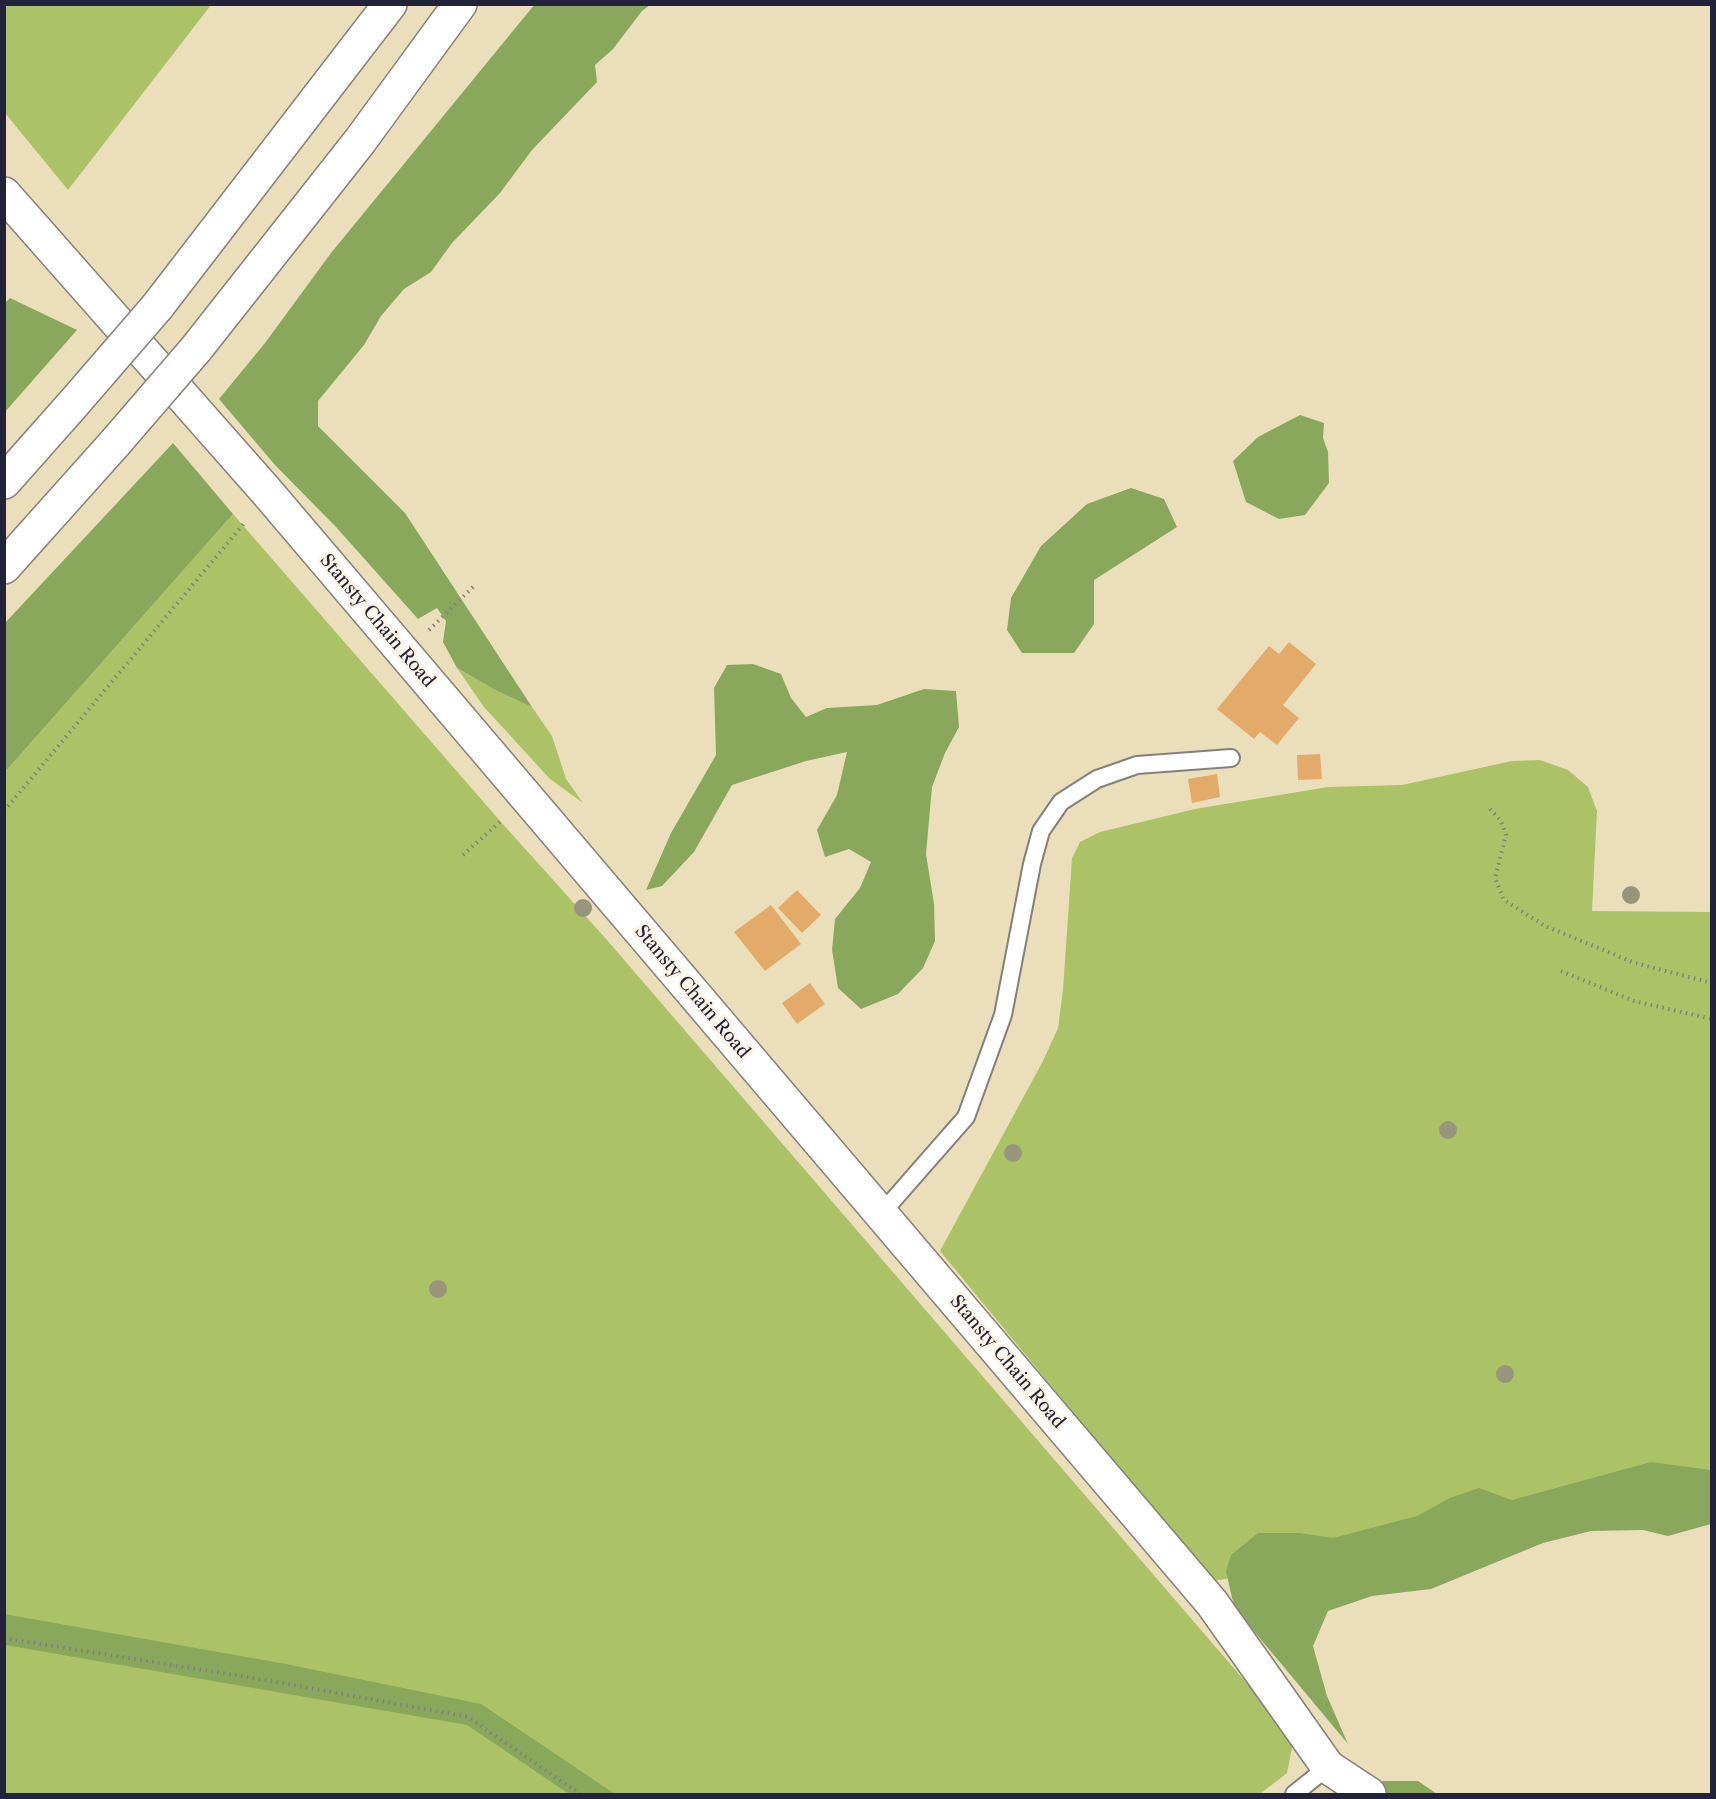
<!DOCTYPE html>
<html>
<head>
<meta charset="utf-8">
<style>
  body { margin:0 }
  #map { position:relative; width:1716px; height:1799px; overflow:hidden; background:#ebdfbb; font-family:"Libre Caslon Text",serif }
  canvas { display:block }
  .frame { position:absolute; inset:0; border:6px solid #22223b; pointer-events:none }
</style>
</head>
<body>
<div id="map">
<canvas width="1716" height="1799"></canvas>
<div class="frame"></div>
</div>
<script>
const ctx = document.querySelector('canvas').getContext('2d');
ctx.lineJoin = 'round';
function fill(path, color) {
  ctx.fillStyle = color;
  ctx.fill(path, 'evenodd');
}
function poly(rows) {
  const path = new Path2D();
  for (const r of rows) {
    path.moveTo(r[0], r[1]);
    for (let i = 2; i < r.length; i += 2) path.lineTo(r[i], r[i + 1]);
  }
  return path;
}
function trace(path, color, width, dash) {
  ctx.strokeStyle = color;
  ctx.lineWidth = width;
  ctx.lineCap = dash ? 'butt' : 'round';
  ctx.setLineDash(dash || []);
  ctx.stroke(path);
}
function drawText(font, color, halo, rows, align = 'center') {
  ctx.font = font + ' "Libre Caslon Text",serif';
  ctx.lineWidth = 6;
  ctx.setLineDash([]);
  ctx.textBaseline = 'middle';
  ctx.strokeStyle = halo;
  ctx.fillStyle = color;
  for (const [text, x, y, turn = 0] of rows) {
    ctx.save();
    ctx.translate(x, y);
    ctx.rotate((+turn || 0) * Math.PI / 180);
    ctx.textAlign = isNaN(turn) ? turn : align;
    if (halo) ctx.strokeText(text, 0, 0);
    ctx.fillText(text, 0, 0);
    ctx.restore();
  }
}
fill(poly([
  [4,5,5,4,211,5,68,190,5,113],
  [233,514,501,822,607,940,1294,1738,1287,1773,1260,1794,5,1794,5,772],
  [457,668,499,692,532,707,552,736,566,779,583,803,550,779,484,707],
  [1540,760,1568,770,1588,787,1597,811,1592,911,1711,912,1711,1508,1212,1581,940,1251,1043,1061,1058,1028,1063,990,1072,858,1080,842,1100,832,1195,809,1328,787,1402,785,1512,761]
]), '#acc267');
fill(poly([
  [535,4,650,5,642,11,613,49,595,65,597,82,532,150,500,193,452,243,431,272,404,289,381,316,364,345,318,401,318,426,405,513,532,707,499,692,457,668,443,642,446,621,437,608,418,619,336,527,275,465,219,399,265,343,331,253],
  [10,298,77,330,5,412,4,304],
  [1300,415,1324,423,1323,438,1328,452,1329,483,1305,515,1279,519,1246,502,1233,461,1258,437],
  [173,443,233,514,5,772,5,623],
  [1131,488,1164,499,1177,527,1094,580,1094,624,1074,653,1022,653,1007,630,1011,598,1041,546,1087,504],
  [753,664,781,674,791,698,806,717,827,708,877,705,924,689,956,691,959,727,945,753,932,787,926,854,934,904,935,941,923,968,898,994,861,1009,838,988,832,950,835,919,860,888,871,862,849,849,825,857,817,830,837,795,847,752,806,761,732,785,694,852,662,886,646,890,671,833,716,755,714,688,727,665],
  [1651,1462,1711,1470,1711,1524,1668,1536,1643,1530,1591,1531,1543,1543,1431,1589,1372,1596,1328,1611,1313,1646,1327,1696,1348,1744,1238,1612,1232,1598,1226,1571,1231,1555,1258,1533,1300,1533,1333,1538,1417,1516,1450,1498,1479,1488,1512,1500],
  [4,1614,286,1664,481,1704,615,1794,569,1794,467,1725,5,1645],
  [1383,1781,1418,1781,1437,1794,1358,1794]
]), '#89a85c');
fill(poly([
  [1289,642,1316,664,1283,705,1299,718,1277,745,1260,732,1254,739,1217,709,1269,646,1279,654],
  [1320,754,1322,779,1298,780,1297,755],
  [1217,774,1220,797,1192,803,1188,779],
  [797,890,821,915,802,933,778,908],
  [771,905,801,944,765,971,734,932],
  [810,983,825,1004,797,1024,782,1003]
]), '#e4aa69');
const lane = poly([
  [881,1214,966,1117,1003,1015,1032,864,1041,831,1061,802,1097,779,1137,765,1231,758],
  [1294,1794,1328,1767]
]);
const secondary = poly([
  [4,194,267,492,1212,1603,1328,1767,1369,1794]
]);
const highway = poly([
  [157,307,390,4],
  [196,349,360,141,460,4],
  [4,482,74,403],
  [4,567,115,443]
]);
trace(lane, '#86807b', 20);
trace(secondary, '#86807b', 36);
trace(highway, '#86807b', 36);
trace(poly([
  [429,630,474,586],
  [1490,809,1501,821,1506,835,1495,878,1504,900,1545,926,1635,963,1712,983],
  [4,811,246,521],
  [463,855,502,820],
  [1561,971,1634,1001,1712,1019],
  [4,1638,271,1681,468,1717,580,1794]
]), '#86807b', 4, [1.5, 4.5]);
trace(lane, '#fff', 16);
trace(secondary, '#fff', 33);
trace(highway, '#fff', 33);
const highwayBridge = poly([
  [74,403,157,307],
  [115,443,196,349]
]);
trace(highwayBridge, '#86807b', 36, []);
trace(highwayBridge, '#fff', 33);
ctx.fillStyle = '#97967d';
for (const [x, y] of [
  [1631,895],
  [583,908],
  [1448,1130],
  [1013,1153],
  [438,1289],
  [1505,1374]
]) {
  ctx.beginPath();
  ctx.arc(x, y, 9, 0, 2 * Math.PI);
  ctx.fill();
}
drawText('18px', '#22223b', '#fcf5e5', [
  ["Stansty Chain Road",377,621,50],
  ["Stansty Chain Road",692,992,50],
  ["Stansty Chain Road",1007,1362,50]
]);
</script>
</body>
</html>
